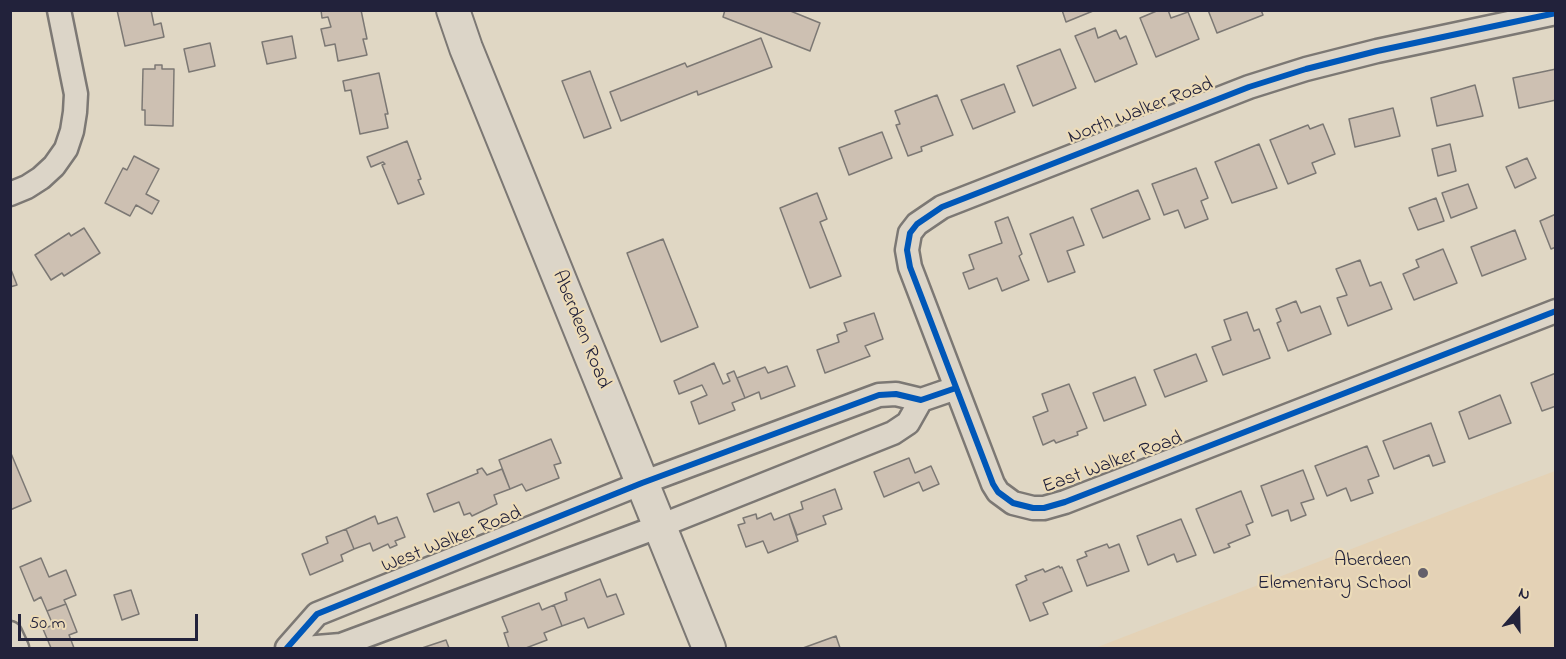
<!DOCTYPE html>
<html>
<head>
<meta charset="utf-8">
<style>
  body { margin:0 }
  #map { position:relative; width:1566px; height:659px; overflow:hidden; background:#e0d7c4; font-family:"Indie Flower",sans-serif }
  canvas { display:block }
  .frame { position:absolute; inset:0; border:12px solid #22223b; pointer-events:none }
  .north { position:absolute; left:1488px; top:581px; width:60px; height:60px; -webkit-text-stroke:4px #ecdbb8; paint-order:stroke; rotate:20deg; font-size:16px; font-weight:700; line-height:24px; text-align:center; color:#22223b }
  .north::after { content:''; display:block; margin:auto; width:21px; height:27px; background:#22223b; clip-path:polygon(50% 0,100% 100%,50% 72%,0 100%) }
  .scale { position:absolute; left:18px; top:614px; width:180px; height:27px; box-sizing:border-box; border:3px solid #22223b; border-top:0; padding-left:8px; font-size:18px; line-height:21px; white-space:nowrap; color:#22223b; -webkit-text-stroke:4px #ecdbb8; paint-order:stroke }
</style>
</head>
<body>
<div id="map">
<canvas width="1566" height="659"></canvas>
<div class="frame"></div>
<div class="north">N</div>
<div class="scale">50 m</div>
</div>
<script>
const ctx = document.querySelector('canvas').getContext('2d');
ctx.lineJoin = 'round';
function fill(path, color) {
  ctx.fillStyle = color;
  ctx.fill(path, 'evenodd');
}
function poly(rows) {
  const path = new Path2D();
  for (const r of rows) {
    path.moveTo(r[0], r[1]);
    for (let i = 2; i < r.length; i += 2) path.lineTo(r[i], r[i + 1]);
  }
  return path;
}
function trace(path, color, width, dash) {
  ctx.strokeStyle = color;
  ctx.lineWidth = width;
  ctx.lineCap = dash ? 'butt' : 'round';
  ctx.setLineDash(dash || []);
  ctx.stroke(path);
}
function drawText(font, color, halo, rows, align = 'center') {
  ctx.font = font + ' "Indie Flower",sans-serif';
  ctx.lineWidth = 4.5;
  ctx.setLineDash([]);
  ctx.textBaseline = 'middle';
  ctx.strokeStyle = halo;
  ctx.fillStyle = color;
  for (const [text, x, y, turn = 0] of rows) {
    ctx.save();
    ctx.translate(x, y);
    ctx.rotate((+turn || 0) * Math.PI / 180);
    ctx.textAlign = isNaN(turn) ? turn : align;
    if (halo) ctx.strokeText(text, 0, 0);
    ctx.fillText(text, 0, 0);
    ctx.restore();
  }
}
fill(poly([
  [1555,471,1555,648,1095,648,1486,497]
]), '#e4d2b6');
const building = poly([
  [117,10,151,10,154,25,161,23,164,37,125,46,117,10],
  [321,10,361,10,367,39,363,39,367,55,338,61,335,44,325,46,321,29,331,27,328,17,322,18,321,10],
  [725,10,788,10,820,23,810,51,723,17,725,10],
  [1062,10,1093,10,1093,11,1066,22,1062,10],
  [1159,10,1168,10,1171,18,1188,12,1199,39,1156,57,1140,18,1159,10],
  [1208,10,1261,10,1263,15,1217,33,1208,10],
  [1095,28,1098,38,1116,30,1120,39,1126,36,1137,64,1095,82,1075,36,1095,28],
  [292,36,296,58,267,64,262,42,292,36],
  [761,38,772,67,698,95,697,91,621,121,610,92,685,63,687,67,761,38],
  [210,43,215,66,189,72,184,49,210,43],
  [1060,49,1076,88,1033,106,1017,66,1060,49],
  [155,65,162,65,162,69,174,69,173,126,145,125,145,110,142,110,143,69,155,69,155,65],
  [1556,69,1556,100,1519,108,1513,78,1556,69],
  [590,71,611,128,584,138,562,81,590,71],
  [379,73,388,114,385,114,388,128,360,134,351,90,345,91,343,81,379,73],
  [1004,84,1015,112,973,129,961,100,1004,84],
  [1475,85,1483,116,1437,126,1431,98,1475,85],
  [937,95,953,135,921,147,922,151,908,156,896,125,900,124,895,111,937,95],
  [1393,108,1400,136,1355,147,1349,119,1393,108],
  [1323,124,1335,154,1312,163,1316,173,1288,184,1270,140,1308,125,1310,129,1323,124],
  [882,132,892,158,849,175,839,148,882,132],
  [407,141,421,179,418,180,424,194,398,204,382,165,385,164,383,162,371,167,367,157,407,141],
  [1259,144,1277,188,1232,203,1215,162,1259,144],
  [1450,144,1456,171,1438,176,1432,149,1450,144],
  [134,156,159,169,146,194,159,201,152,214,136,205,130,216,105,203,123,168,127,170,134,156],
  [1527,158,1536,178,1515,188,1506,167,1527,158],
  [1196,168,1208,198,1201,201,1208,219,1185,228,1178,210,1164,215,1152,184,1196,168],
  [1468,184,1477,208,1451,218,1442,193,1468,184],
  [1138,190,1150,219,1103,238,1091,209,1138,190],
  [817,193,827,219,820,222,841,276,810,288,780,208,817,193],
  [1436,198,1444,221,1418,230,1409,208,1436,198],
  [1556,214,1556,247,1551,249,1540,221,1556,214],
  [1008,217,1022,254,1019,256,1029,280,1002,291,997,278,969,289,963,273,974,269,969,255,1002,243,995,222,1008,217],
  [1073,217,1084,245,1067,251,1075,272,1048,282,1030,234,1073,217],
  [84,228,100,253,64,276,62,273,51,280,35,255,69,233,71,236,84,228],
  [1515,230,1526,259,1482,276,1471,247,1515,230],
  [663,239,698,327,661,342,627,253,663,239],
  [1443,249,1457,283,1414,300,1403,274,1419,267,1416,260,1443,249],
  [1360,260,1370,286,1381,282,1392,309,1348,326,1337,298,1347,295,1336,269,1360,260],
  [10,267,17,285,10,287,10,267],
  [1296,301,1301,313,1320,306,1331,334,1288,351,1277,323,1281,321,1276,309,1296,301],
  [1247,312,1254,331,1259,329,1270,358,1223,375,1212,347,1231,340,1224,320,1247,312],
  [874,313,883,339,865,346,870,356,825,373,817,350,839,342,837,335,847,331,844,323,874,313],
  [1196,354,1207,381,1165,397,1154,370,1196,354],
  [714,363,723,384,730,381,727,374,734,371,745,398,732,403,735,410,699,424,691,402,707,395,702,385,679,394,674,381,714,363],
  [787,366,795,386,761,399,759,392,745,398,737,378,765,367,768,373,787,366],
  [1556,373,1556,406,1542,411,1531,383,1556,373],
  [1135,377,1146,405,1104,421,1093,393,1135,377],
  [1069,384,1087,428,1077,432,1078,435,1056,443,1054,440,1043,445,1033,417,1048,411,1042,394,1069,384],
  [1500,395,1511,423,1469,439,1459,412,1500,395],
  [1431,423,1445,462,1433,466,1429,455,1394,469,1383,441,1431,423],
  [551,439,561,463,554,465,559,478,526,491,522,484,510,489,499,460,551,439],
  [1367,446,1379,476,1368,480,1373,493,1351,501,1346,488,1327,496,1315,466,1367,446],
  [10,451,31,501,10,510,10,451],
  [909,458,915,473,931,466,939,484,923,491,919,482,884,497,874,472,909,458],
  [482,468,487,475,502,469,510,489,494,495,497,504,472,516,470,513,464,515,459,502,434,512,427,494,478,473,477,470,482,468],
  [1303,470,1314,499,1301,503,1306,515,1291,521,1288,510,1272,516,1261,486,1303,470],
  [835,489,842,509,823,516,826,524,797,535,789,514,803,509,801,502,835,489],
  [1241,491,1253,522,1246,525,1250,535,1228,544,1230,547,1214,553,1196,509,1241,491],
  [771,513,774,520,789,514,798,541,768,553,763,541,746,547,738,525,745,523,743,518,756,514,757,519,771,513],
  [375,516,378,524,397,517,405,537,395,541,397,545,390,548,388,544,373,551,370,543,354,549,346,529,375,516],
  [1181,519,1196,555,1177,562,1174,554,1148,565,1137,536,1181,519],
  [346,529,354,549,341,555,343,561,310,575,302,554,328,543,326,537,346,529],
  [1107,544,1109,548,1119,544,1129,571,1087,586,1077,560,1087,556,1085,552,1107,544],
  [41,558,49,577,66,570,76,595,64,600,66,604,47,611,41,597,34,601,20,567,41,558],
  [1059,566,1060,568,1062,567,1072,591,1043,603,1048,614,1030,621,1016,585,1027,580,1025,576,1043,569,1045,572,1059,566],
  [600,579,607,597,616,594,624,614,588,628,584,618,562,626,554,605,567,600,565,593,600,579],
  [131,590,139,614,122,620,114,595,131,590],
  [539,603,542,610,554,605,562,626,544,633,547,640,526,648,509,648,504,633,508,632,502,617,539,603],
  [66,604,77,632,69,635,74,648,51,648,43,629,53,625,47,611,66,604],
  [836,636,840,648,803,648,836,636],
  [446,640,449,648,422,648,446,640]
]);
fill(building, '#cdc0b2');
trace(building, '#7c7874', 1.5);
const street = poly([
  [1556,13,1377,51,1306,69,1249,87,942,207,917,224,910,233,907,250,910,267,993,484,998,492,1013,503,1033,508,1044,508,1065,502,1556,311],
  [10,194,27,187,41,178,54,166,66,149,72,131,75,112,76,94,59,10],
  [10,633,17,648],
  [287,648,317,614,642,483,879,395,896,394,921,400,956,388],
  [305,648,341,645,376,632,660,526,893,433,908,423,921,400]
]);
const secondary = poly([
  [453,10,466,48,709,648]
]);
trace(street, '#7c7874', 27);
trace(secondary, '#7c7874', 36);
trace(street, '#dcd5c8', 22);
trace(secondary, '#dcd5c8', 32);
trace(poly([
  [1556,13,1377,51,1306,69,1249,87,942,207,917,224,910,233,907,250,910,267,993,484,998,492,1013,503,1033,508,1044,508,1065,502,1556,311],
  [287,648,317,614,642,483,879,395,896,394,921,400,956,388]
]), '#0057b8', 6);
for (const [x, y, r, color] of [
  [1423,573,6,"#64616b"]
]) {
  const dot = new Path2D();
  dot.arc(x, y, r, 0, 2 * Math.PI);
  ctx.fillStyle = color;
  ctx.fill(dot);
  trace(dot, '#ecdbb8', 2);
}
drawText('20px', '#22223b', '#ecdbb8', [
  ["North Walker Road",1141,112,-21],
  ["Aberdeen Road",580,330,68],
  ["East Walker Road",1113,464,-20],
  ["West Walker Road",452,541,-22]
]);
drawText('20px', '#22223b', '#ecdbb8', [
  ["Aberdeen",1411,562],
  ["Elementary School",1411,585]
], 'right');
</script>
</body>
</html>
